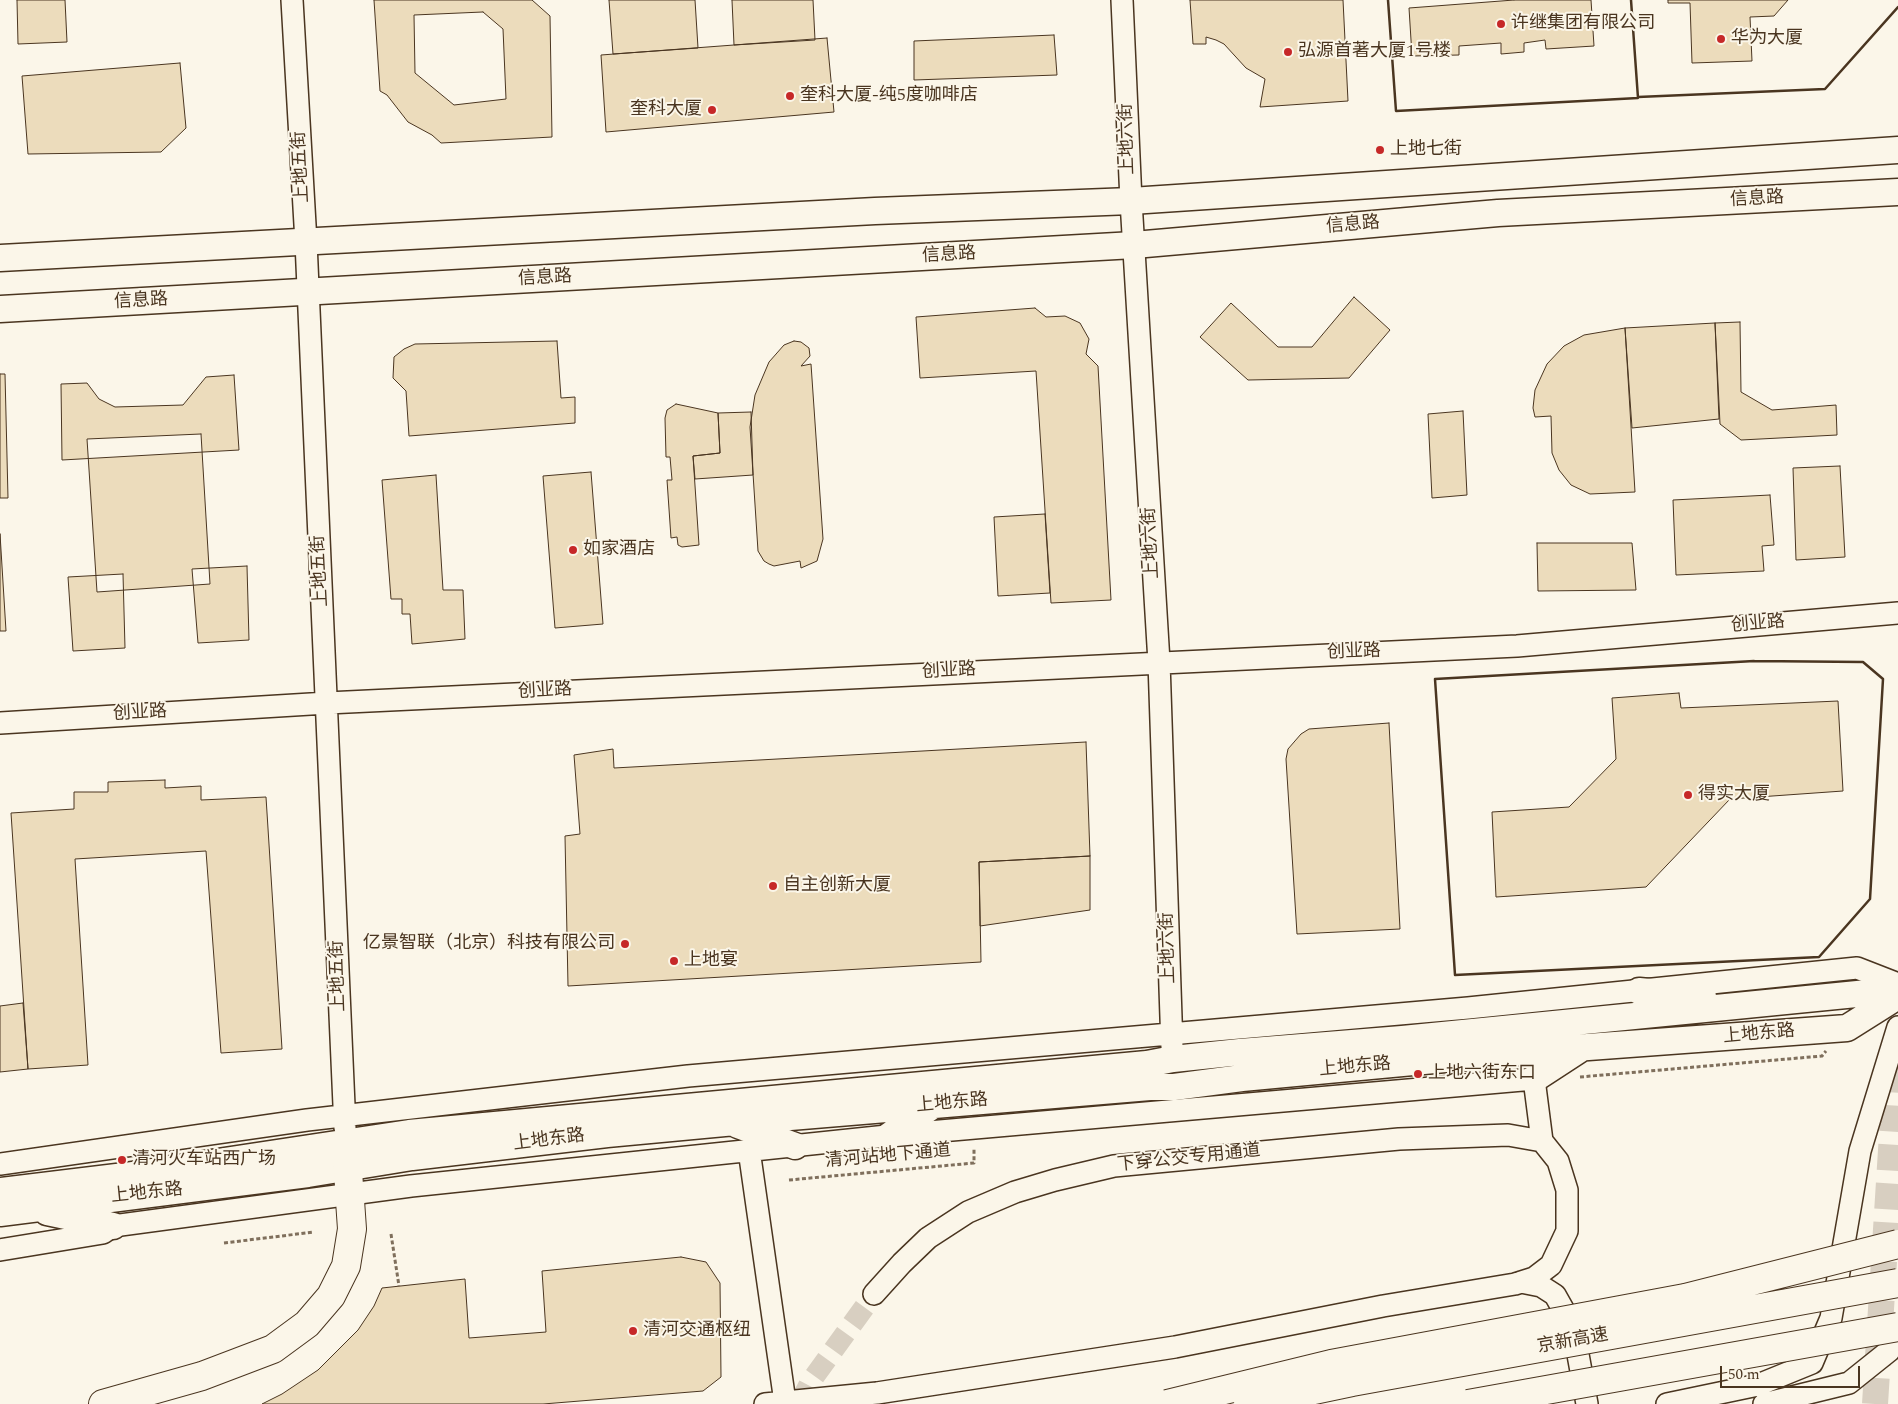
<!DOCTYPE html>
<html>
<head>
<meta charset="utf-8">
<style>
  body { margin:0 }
  #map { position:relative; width:1898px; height:1404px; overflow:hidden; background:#fbf6e9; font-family:Spectral,serif }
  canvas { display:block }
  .scale { position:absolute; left:1720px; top:1366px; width:140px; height:22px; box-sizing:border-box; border:2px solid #4a3520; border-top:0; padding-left:6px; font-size:15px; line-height:18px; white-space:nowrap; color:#4a3520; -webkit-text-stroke:4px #fbf6e9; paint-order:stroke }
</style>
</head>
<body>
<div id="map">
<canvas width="1898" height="1404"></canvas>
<div class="scale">50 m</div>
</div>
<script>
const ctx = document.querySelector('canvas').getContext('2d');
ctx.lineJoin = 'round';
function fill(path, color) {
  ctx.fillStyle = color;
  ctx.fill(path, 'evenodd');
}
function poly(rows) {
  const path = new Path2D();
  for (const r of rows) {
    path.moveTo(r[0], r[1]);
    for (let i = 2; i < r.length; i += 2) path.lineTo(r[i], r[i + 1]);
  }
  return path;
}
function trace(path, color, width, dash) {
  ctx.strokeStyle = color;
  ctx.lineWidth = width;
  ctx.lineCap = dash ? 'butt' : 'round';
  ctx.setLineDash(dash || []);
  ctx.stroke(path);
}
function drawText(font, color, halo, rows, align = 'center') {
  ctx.font = font + ' Spectral,"Noto Sans SC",serif';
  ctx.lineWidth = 4;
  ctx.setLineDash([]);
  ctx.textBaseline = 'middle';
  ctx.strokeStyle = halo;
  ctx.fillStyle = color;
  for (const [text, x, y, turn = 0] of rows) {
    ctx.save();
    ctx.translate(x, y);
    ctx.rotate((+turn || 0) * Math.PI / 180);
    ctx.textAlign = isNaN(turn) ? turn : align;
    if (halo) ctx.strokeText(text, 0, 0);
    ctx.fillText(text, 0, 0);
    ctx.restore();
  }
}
const building = poly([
  [17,0,65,0,67,42,18,44,17,0],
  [374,0,532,0,550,16,552,137,441,143,432,135,408,122,387,95,380,91,374,0],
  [609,0,695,0,698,48,613,54,609,0],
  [732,0,813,0,815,40,734,45,732,0],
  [1190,0,1343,0,1348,101,1260,107,1265,79,1246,68,1224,44,1216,40,1206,37,1206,44,1193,44,1190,0],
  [1514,0,1591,0,1594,46,1546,49,1545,40,1524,43,1524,52,1501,54,1501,43,1459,46,1459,55,1412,56,1409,8,1514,0],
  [1668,0,1788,0,1774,16,1750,17,1752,61,1692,63,1690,3,1668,3,1668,0],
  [483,12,503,29,506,99,454,105,415,73,414,15,483,12],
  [1054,35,1057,75,914,80,914,41,1054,35],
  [827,38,834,112,606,132,601,55,827,38],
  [180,63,186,128,161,152,28,154,22,76,180,63],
  [1354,297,1390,330,1349,378,1248,380,1200,337,1231,303,1278,347,1312,347,1354,297],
  [1035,308,1046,317,1065,316,1080,323,1089,339,1086,354,1098,366,1111,600,1051,603,1036,371,920,378,916,317,1035,308],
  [1740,322,1741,392,1772,410,1836,405,1837,435,1741,440,1720,424,1715,323,1740,322],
  [1715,323,1719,419,1632,428,1625,328,1715,323],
  [1625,328,1635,492,1590,494,1571,485,1559,470,1552,453,1551,416,1535,417,1533,408,1535,390,1547,364,1564,346,1584,335,1625,328],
  [557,341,561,398,575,397,575,423,409,436,406,391,393,378,394,357,404,349,415,344,557,341],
  [794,341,801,342,809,348,810,356,801,366,811,364,823,539,817,561,801,568,800,561,774,566,769,564,764,561,758,551,750,427,755,395,769,362,784,345,794,341],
  [0,374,5,374,8,498,0,498,0,374],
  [234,375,239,450,62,460,61,384,87,383,99,399,115,407,183,405,206,377,234,375],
  [676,404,718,413,720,453,693,456,699,545,682,547,678,545,677,537,671,538,667,480,672,480,670,457,666,457,665,418,667,410,676,404],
  [1463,411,1467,495,1432,498,1428,414,1463,411],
  [751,412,753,475,695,479,693,456,720,453,718,413,751,412],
  [201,434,210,584,97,592,87,439,201,434],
  [1840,466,1845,557,1796,560,1793,468,1840,466],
  [591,472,603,624,555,628,543,476,591,472],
  [436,475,443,590,463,590,465,639,412,644,410,614,402,614,402,599,391,599,382,480,436,475],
  [1770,495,1774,545,1762,546,1764,571,1676,575,1673,500,1770,495],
  [1045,514,1050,593,998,596,994,517,1045,514],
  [0,534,6,631,0,631,0,534],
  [1537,543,1632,543,1636,590,1538,591,1537,543],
  [247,566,249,640,198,643,192,569,247,566],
  [123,574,125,648,73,651,68,577,123,574],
  [1679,693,1681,708,1838,701,1843,791,1730,799,1646,887,1496,897,1492,812,1569,807,1616,759,1612,698,1679,693],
  [1389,723,1400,929,1297,934,1286,759,1288,749,1301,734,1309,729,1389,723],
  [1086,742,1090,856,979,862,981,962,568,986,565,836,580,834,574,755,613,749,614,768,1086,742],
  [165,780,165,788,201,786,201,800,266,797,282,1049,221,1053,206,851,75,859,88,1065,28,1069,11,813,74,809,74,792,108,792,108,782,165,780],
  [1090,856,1090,910,980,926,979,862,1090,856],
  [23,1003,28,1069,0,1072,0,1006,23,1003],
  [681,1257,706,1262,720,1283,721,1377,703,1391,543,1404,262,1404,282,1394,318,1370,358,1330,374,1306,382,1288,465,1279,469,1338,546,1332,542,1271,681,1257]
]);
fill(building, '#ecdcbc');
trace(building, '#4a3520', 1);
trace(poly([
  [799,1404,811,1381,874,1294]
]), '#d8cfc1', 21, [21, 11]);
trace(poly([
  [1875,1404,1898,1039]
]), '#d8cfc1', 26, [26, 13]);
const minor = poly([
  [292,0,306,242,345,1128],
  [1122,0,1131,201,1159,662,1172,1047],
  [0,723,327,703,1517,646,1898,613],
  [749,1150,785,1402],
  [0,1164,307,1120,688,1076,1468,1008,1857,968,1898,984],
  [0,1250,103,1233,113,1226,411,1186,906,1134,1534,1079,1542,1141,1558,1161,1567,1190,1567,1231,1551,1265,1534,1278,1515,1284,1383,1306,1175,1347,877,1393,765,1404],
  [1521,1282,1541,1286,1555,1295,1573,1327,1587,1404],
  [874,1294,902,1263,928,1238,968,1212,1015,1192,1055,1180,1114,1166,1399,1139,1508,1135,1542,1141],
  [1667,1404,1758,1385,1812,1363,1831,1318,1860,1151,1898,1027],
  [1764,1404,1849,1383,1889,1351,1898,1326]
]);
const major = poly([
  [0,258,875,211,1131,201,1898,150],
  [0,309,1134,245,1498,213,1898,192],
  [1639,991,1703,997],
  [1534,1079,1580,1049],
  [738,1125,795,1146],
  [889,1136,932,1106],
  [0,1191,125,1176,409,1133,1147,1064,1173,1059,1240,1052,1402,1039,1898,990],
  [47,1212,113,1226],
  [0,1213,308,1174,412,1157,607,1134,778,1118,1150,1087,1174,1087,1242,1078,1520,1052,1847,1028,1898,996]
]);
const highway = poly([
  [103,1404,202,1376,273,1349,307,1324,331,1296,346,1266,352,1229,346,1143]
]);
trace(minor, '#4a3520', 24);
trace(major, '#4a3520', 29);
trace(highway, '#4a3520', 30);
trace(poly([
  [1580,1077,1822,1056,1826,1051],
  [789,1180,974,1163,974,1148],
  [391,1234,399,1286],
  [224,1243,314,1232]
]), '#7f6f5c', 3, [4, 2.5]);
trace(minor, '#fbf6e9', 21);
trace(major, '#fbf6e9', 26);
trace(highway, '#fbf6e9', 28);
const highwayBridge = poly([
  [1167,1404,1331,1364,1685,1298,1898,1244],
  [1248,1404,1352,1382,1898,1283],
  [1468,1404,1898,1327]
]);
trace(highwayBridge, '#4a3520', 30, []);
trace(highwayBridge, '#fbf6e9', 28);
trace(poly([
  [1388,0,1396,111,1638,98,1631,0],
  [1638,97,1825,89,1898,7],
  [1754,661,1863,662,1883,679,1870,899,1819,957,1455,975,1435,679,1754,661]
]), '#4a3520', 2.5);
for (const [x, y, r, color] of [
  [1501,24,5,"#c62828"],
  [1721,39,5,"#c62828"],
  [1288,52,5,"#c62828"],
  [790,96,5,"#c62828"],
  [712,110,5,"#c62828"],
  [1380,150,5,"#c62828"],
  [573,550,5,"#c62828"],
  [1688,795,5,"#c62828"],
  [773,886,5,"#c62828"],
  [625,944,5,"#c62828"],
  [674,961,5,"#c62828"],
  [1418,1074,5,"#c62828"],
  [122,1160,5,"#c62828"],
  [633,1331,5,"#c62828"]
]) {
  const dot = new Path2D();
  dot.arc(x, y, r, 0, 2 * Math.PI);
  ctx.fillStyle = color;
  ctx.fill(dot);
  trace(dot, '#fbf6e9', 2);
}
drawText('18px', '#4a3520', '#fbf6e9', [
  ["许继集团有限公司",1511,24],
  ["华为大厦",1731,39],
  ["弘源首著大厦1号楼",1298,52],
  ["奎科大厦-纯5度咖啡店",800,96],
  ["奎科大厦",702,110,"right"],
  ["上地七街",1390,150],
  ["如家酒店",583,550],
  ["得实大厦",1698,795],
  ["自主创新大厦",783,886],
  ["亿景智联（北京）科技有限公司",615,944,"right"],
  ["上地宴",684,961],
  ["上地六街东口",1428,1074],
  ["清河火车站西广场",132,1160],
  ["清河交通枢纽",643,1331]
], 'left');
drawText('18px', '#4a3520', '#fbf6e9', [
  ["上地六街",1128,139,-92],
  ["上地五街",302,167,-93],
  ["信息路",1757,200,-3],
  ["信息路",1353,226,-5],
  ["信息路",949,256,-3],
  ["信息路",545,279,-3],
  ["信息路",141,302,-3],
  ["上地六街",1152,543,-93],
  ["上地五街",321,571,-93],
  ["创业路",1758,625,-5],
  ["创业路",1354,653,-2],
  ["创业路",949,672,-3],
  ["创业路",545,692,-3],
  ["创业路",140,714,-3],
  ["上地六街",1169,948,-92],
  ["上地五街",339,976,-92],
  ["上地东路",1759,1035,-5],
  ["上地东路",1355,1068,-5],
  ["上地东路",952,1104,-5],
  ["上地东路",549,1141,-7],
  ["清河站地下通道",888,1157,-5],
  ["下穿公交专用通道",1189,1159,-6],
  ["上地东路",147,1194,-6],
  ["京新高速",1573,1342,-10]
]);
</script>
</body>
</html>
